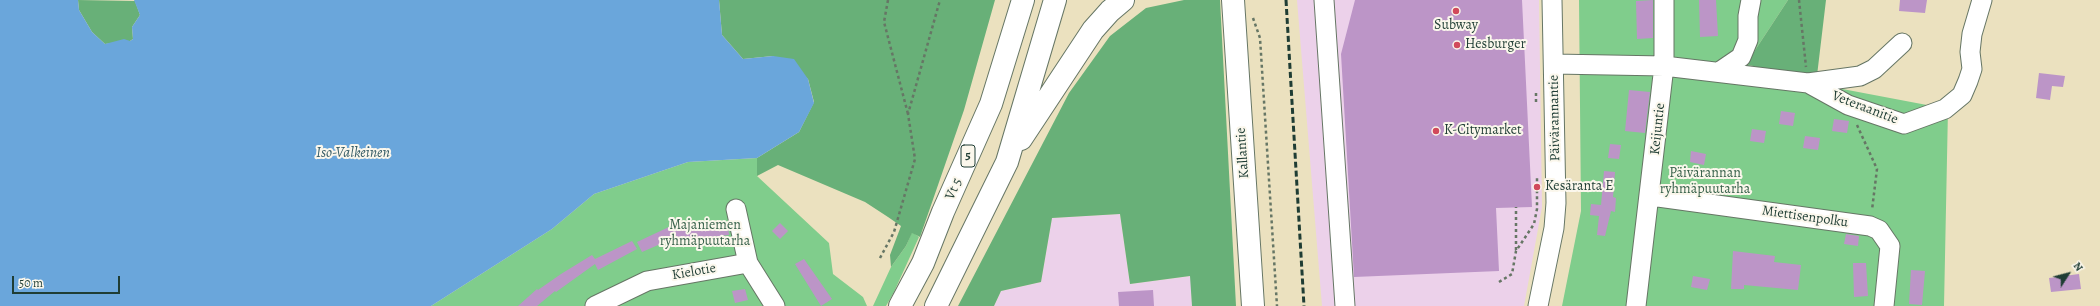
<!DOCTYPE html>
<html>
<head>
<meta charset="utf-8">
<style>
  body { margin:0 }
  #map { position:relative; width:2100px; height:306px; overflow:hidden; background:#ebe1bf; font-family:Alegreya,serif }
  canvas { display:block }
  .north { position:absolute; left:2048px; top:254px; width:40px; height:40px; -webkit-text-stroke:3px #fbf7ec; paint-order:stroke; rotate:54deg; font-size:11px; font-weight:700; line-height:16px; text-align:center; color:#1f3d34 }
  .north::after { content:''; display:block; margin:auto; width:14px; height:18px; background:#1f3d34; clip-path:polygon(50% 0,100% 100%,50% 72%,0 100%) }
  .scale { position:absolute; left:12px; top:276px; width:108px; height:18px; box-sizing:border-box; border:2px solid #1f3d34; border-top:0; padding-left:5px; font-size:12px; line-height:14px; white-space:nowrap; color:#1f3d34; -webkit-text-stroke:3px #fbf7ec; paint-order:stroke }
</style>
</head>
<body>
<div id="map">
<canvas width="2100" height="306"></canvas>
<div class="north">N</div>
<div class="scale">50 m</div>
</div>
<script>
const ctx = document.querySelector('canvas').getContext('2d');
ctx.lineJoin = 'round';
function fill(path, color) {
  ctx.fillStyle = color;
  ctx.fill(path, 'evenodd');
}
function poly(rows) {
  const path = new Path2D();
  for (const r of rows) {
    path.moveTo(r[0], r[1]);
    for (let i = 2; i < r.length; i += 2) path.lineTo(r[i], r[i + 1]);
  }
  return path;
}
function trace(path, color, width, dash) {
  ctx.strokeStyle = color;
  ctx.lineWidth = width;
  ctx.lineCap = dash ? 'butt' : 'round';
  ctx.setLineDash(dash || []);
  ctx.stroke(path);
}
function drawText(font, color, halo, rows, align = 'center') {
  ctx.font = font + ' Alegreya,serif';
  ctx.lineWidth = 4;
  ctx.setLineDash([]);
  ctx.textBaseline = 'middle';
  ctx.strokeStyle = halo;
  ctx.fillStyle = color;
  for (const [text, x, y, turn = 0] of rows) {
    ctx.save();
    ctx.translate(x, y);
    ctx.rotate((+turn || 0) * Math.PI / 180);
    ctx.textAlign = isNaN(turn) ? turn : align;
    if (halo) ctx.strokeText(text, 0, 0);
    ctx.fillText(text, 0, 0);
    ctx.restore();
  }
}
fill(poly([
  [1297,0,1539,0,1542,207,1524,306,1322,306],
  [1120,214,1130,284,1191,276,1192,306,994,306,1001,291,1041,282,1052,218]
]), '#ecd1ea');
fill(poly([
  [1579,0,1788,0,1746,64,1816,84,1948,109,1944,306,1562,306,1581,211],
  [757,158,757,176,829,243,833,274,863,297,867,306,431,306,552,229,594,194,688,162],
  [912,232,919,237,894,292,886,306,873,306,891,267,906,246]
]), '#80cd8c');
fill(poly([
  [78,0,135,1,140,15,132,27,133,39,130,41,105,44,92,32,79,10],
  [719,0,995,0,964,110,920,237,912,233,906,246,891,267,890,255,901,226,888,217,865,202,778,165,757,176,757,158,799,132,814,102,808,79,773,56,743,59,722,35],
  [1184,0,1220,0,1236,306,1192,306,1190,276,1130,284,1120,214,1052,218,1041,282,1001,291,994,306,958,306,1069,93,1110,36,1146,8],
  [1788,0,1826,0,1816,84,1746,64]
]), '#68b078');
fill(poly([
  [0,0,78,0,79,10,92,32,105,44,124,39,130,41,133,39,132,27,140,15,134,0,719,0,722,35,743,59,773,56,794,59,808,79,814,103,799,132,757,158,688,162,594,194,552,229,431,306,0,306]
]), '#6aa6db');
fill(poly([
  [1355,0,1522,0,1532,207,1496,208,1499,271,1354,277,1341,54],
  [1653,0,1653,38,1637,39,1636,1],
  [1699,0,1716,0,1718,36,1700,37],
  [1900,0,1927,0,1925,13,1899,11],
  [2039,73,2065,76,2063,87,2052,86,2050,100,2036,98],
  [1629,90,1650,92,1645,133,1625,131],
  [1781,111,1795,113,1793,126,1779,124],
  [1834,119,1849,121,1847,133,1832,131],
  [1752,129,1766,131,1764,143,1750,141],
  [1805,136,1820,138,1818,150,1803,148],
  [1610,144,1621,145,1619,159,1608,158],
  [1691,151,1706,154,1704,165,1690,162],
  [1604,171,1615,172,1613,197,1616,198,1615,212,1611,211,1605,236,1597,235,1599,216,1590,215,1591,204,1601,205],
  [780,223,788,231,780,239,772,231],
  [671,226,672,229,728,226,729,235,685,240,667,246,665,242,642,252,637,242],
  [1846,234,1859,236,1858,246,1844,244],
  [632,241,637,249,598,270,595,264,556,292,555,291,537,306,518,306,537,289,538,290,561,274,592,255,595,259],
  [1733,251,1775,256,1774,262,1801,265,1798,290,1744,285,1744,289,1731,289],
  [804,259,832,299,821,306,795,264],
  [1853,263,1866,263,1868,296,1854,297],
  [1911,270,1925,271,1922,305,1909,304],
  [2079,274,2081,289,2051,292,2049,278],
  [1693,276,1710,279,1707,290,1691,287],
  [745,289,748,300,735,303,732,291],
  [1153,290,1154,306,1119,306,1118,292]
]), '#bc95c7');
const minor = poly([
  [1324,0,1345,306],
  [1554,64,1664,66,1808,83,1860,76,1874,69,1902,43],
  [1719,72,1741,57,1748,40,1748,16,1751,0],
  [1808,83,1848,105,1904,124,1945,109,1962,95,1968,81,1972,69,1970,52,1972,34,1982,0],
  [1651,196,1870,226,1879,230,1890,246,1884,306],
  [736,209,748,263],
  [595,306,647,281,748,263,775,306],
  [1538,306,1554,228,1556,203,1552,0],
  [1636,306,1664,66,1664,0]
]);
const major = poly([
  [1233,0,1253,306]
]);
const highway = poly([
  [1021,139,1093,30,1110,11,1123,0],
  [900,306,923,263,943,212,991,104,1023,0],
  [936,306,1007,162,1055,0]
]);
trace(minor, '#667665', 21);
trace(major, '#667665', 24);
trace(highway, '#667665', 24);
trace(poly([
  [888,0,884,22,908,114],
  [1799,0,1806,67],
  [1253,18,1260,38,1277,306],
  [1536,102,1536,92,1538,92],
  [1857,125,1877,169,1872,210],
  [1516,250,1516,207],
  [880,258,894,232,915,159,908,114,940,0],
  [1499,282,1512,274,1516,251,1534,224,1537,209,1537,177]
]), '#667665', 2.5, [3, 3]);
trace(minor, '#fff', 19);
trace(major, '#fff', 22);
trace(highway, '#fff', 22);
trace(poly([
  [1286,0,1304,306]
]), '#1f3d34', 3, [6, 3]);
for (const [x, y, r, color] of [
  [1456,11,4,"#d1495b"],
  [1457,45,4,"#d1495b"],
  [1436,131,4,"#d1495b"],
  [1537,187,4,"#d1495b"]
]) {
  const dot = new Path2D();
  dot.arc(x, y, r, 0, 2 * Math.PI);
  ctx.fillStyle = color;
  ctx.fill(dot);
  trace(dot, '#fbf7ec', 1.5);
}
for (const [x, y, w] of [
  [968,156,14]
]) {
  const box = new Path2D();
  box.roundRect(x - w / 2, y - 11, w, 22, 3);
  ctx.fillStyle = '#fbf7ec';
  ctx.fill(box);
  trace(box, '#1f3d34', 1);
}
drawText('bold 13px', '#1f3d34', null, [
  ["5",968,156]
]);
drawText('14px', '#1f3d34', '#fbf7ec', [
  ["Subway",1456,26,"center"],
  ["Hesburger",1465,45],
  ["K-Citymarket",1444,131],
  ["Kesäranta E",1545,187]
], 'left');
drawText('14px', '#1f3d34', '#fbf7ec', [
  ["Veteraanitie",1865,108,21],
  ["Päivärannantie",1555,118,-91],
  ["Keijuntie",1658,129,-84],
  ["Kallantie",1243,153,-94],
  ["Vt 5",954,189,-66],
  ["Miettisenpolku",1805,217,8],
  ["Kielotie",694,272,-10]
]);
drawText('14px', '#37614a', '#fbf7ec', [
  ["Päivärannan",1705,174],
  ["ryhmäpuutarha",1705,190],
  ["Majaniemen",705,226],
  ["ryhmäpuutarha",705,242]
]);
drawText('italic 15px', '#365c66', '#fbf7ec', [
  ["Iso-Valkeinen",353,153]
]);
</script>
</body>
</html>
